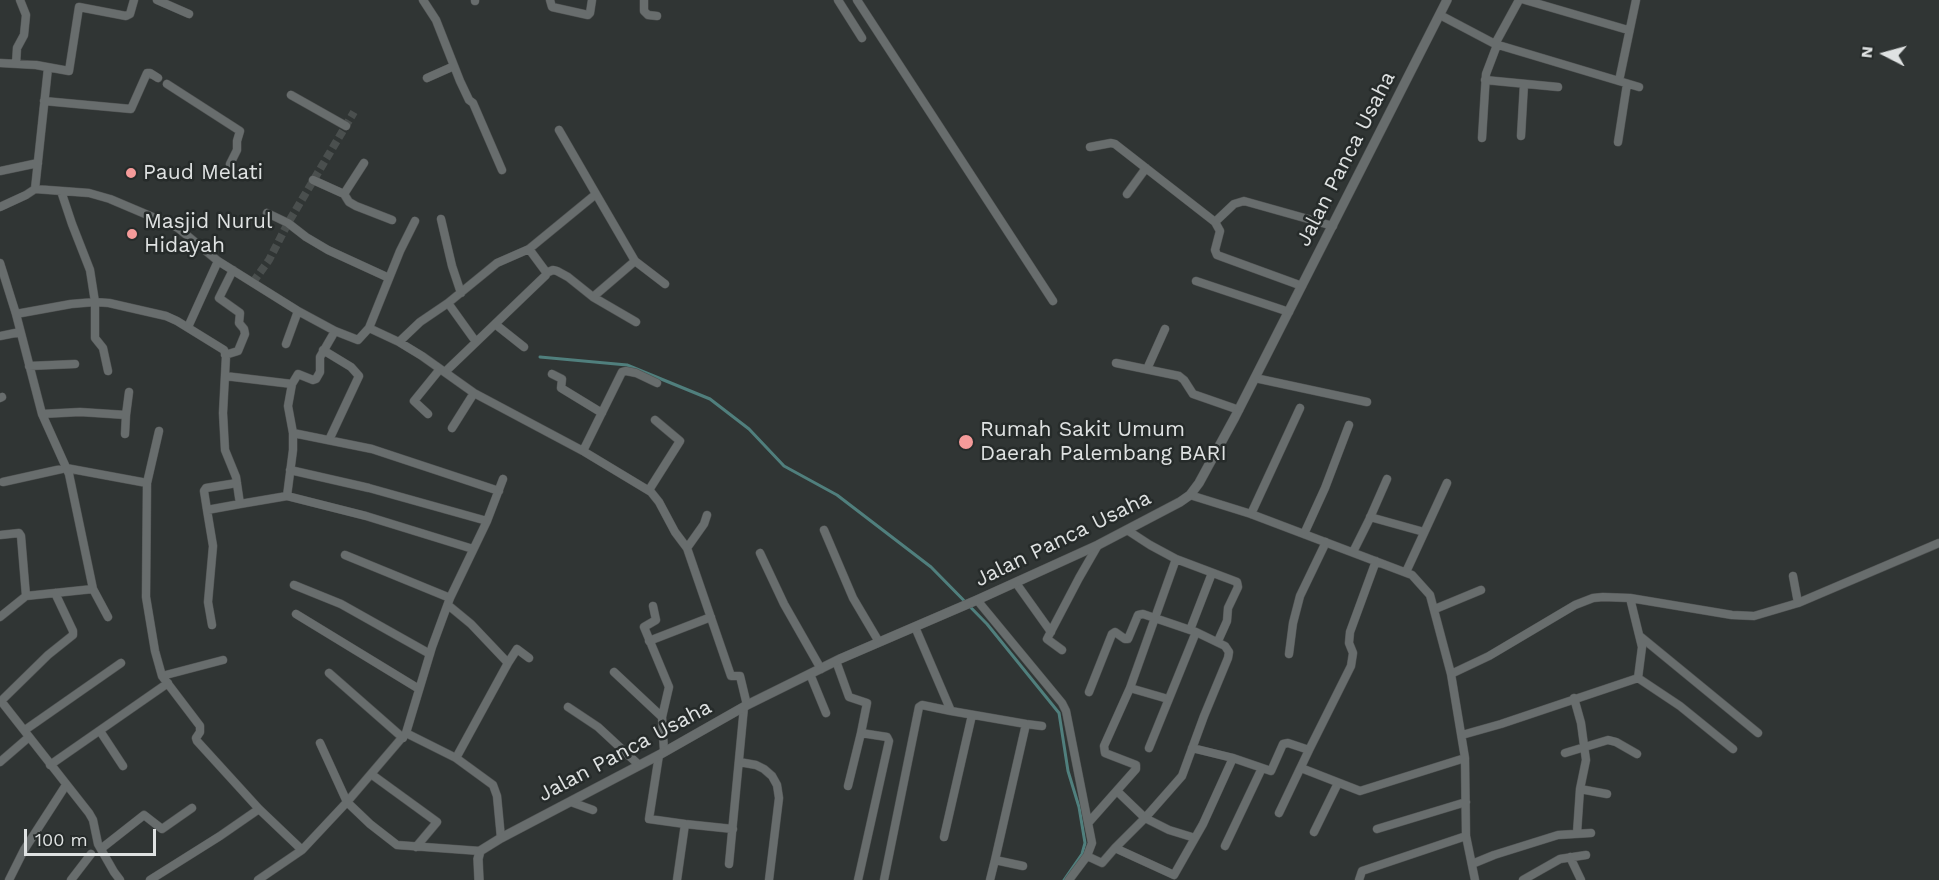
<!DOCTYPE html>
<html>
<head>
<meta charset="utf-8">
<style>
  body { margin:0 }
  #map { position:relative; width:1939px; height:880px; overflow:hidden; background:#303534; font-family:"Work Sans",sans-serif }
  canvas { display:block }
  .north { position:absolute; left:1855px; top:24px; width:60px; height:60px; -webkit-text-stroke:4px #262b2a; paint-order:stroke; rotate:276deg; font-size:16px; font-weight:700; line-height:24px; text-align:center; color:#dfe2e2 }
  .north::after { content:''; display:block; margin:auto; width:21px; height:27px; background:#dfe2e2; clip-path:polygon(50% 0,100% 100%,50% 72%,0 100%) }
  .scale { position:absolute; left:24px; top:829px; width:132px; height:27px; box-sizing:border-box; border:3px solid #dfe2e2; border-top:0; padding-left:8px; font-size:18px; line-height:21px; white-space:nowrap; color:#dfe2e2; -webkit-text-stroke:4px #262b2a; paint-order:stroke }
</style>
</head>
<body>
<div id="map">
<canvas width="1939" height="880"></canvas>
<div class="north">N</div>
<div class="scale">100 m</div>
</div>
<script>
const ctx = document.querySelector('canvas').getContext('2d');
ctx.lineJoin = 'round';
function poly(rows) {
  const path = new Path2D();
  for (const r of rows) {
    path.moveTo(r[0], r[1]);
    for (let i = 2; i < r.length; i += 2) path.lineTo(r[i], r[i + 1]);
  }
  return path;
}
function trace(path, color, width, dash) {
  ctx.strokeStyle = color;
  ctx.lineWidth = width;
  ctx.lineCap = dash ? 'butt' : 'round';
  ctx.setLineDash(dash || []);
  ctx.stroke(path);
}
function drawText(font, color, halo, rows, align = 'center') {
  ctx.font = font + ' "Work Sans",sans-serif';
  ctx.lineWidth = 5;
  ctx.setLineDash([]);
  ctx.textBaseline = 'middle';
  ctx.strokeStyle = halo;
  ctx.fillStyle = color;
  for (const [text, x, y, turn = 0] of rows) {
    ctx.save();
    ctx.translate(x, y);
    ctx.rotate((+turn || 0) * Math.PI / 180);
    ctx.textAlign = isNaN(turn) ? turn : align;
    if (halo) ctx.strokeText(text, 0, 0);
    ctx.fillText(text, 0, 0);
    ctx.restore();
  }
}
trace(poly([
  [540,357,627,365,710,399,749,429,784,466,837,495,931,567,987,624,1059,713,1068,771,1079,807,1085,843,1082,854,1064,880]
]), '#507f7d', 3);
trace(poly([
  [253,282,269,260,288,223,354,112]
]), '#4a4f4e', 8, [8, 4]);
const minor = poly([
  [157,0,189,14],
  [423,0,436,20,460,81,469,100,473,103,502,170],
  [475,0,475,1],
  [550,0,552,7,588,15,590,13,592,0],
  [644,0,644,11,648,15,657,16],
  [838,0,862,38],
  [857,0,1053,301],
  [1525,0,1628,30],
  [1440,15,1495,44,1639,87],
  [1495,44,1519,0],
  [0,63,36,65,69,71,79,7,126,16,130,14,134,0],
  [16,64,17,48,24,35,26,15,20,0],
  [427,78,454,66],
  [1485,80,1558,87],
  [1619,81,1636,0],
  [167,84,240,131,237,141,237,150,230,164],
  [291,95,346,126],
  [44,101,131,109,147,73,150,73,158,78],
  [1521,136,1524,84],
  [1482,138,1486,74,1497,45],
  [1618,142,1627,84],
  [1090,147,1111,143,1115,144,1215,222,1234,204,1244,201,1333,226],
  [0,171,38,163],
  [313,180,344,194,349,202,356,206,392,220],
  [35,189,89,193,110,199,169,224,178,228,218,261,298,311,335,331,358,340,369,328,400,251,415,221],
  [61,191,72,224,90,270,95,302,95,338,103,348,108,371],
  [344,194,364,163],
  [596,194,635,261,593,297,636,322],
  [1127,194,1146,168],
  [0,207,26,195,35,189,48,68],
  [267,213,288,223,306,237,328,250,389,278],
  [441,219,452,266,461,293],
  [1215,222,1220,231,1215,250,1217,255,1302,286],
  [529,249,596,194,559,130],
  [635,261,665,284],
  [0,263,16,314,42,414,69,474,93,589,108,617],
  [546,273,553,270,557,271,568,277,593,297],
  [1196,281,1289,312],
  [448,303,476,342],
  [16,314,71,304,95,302,109,303,166,316,177,321,224,350,226,356,223,413,225,450,236,477,240,504,207,510,213,546,208,602,212,625],
  [188,327,218,261],
  [369,328,399,342,422,356,474,393,583,451,651,492,659,502,675,532,687,548,731,676,740,676,747,705],
  [0,336,20,332],
  [399,342,420,322,448,303,497,263,529,249,546,272,546,275,495,324,524,347],
  [286,344,298,311],
  [323,350,351,367,359,376,329,440],
  [225,355,238,351,245,334,244,329,239,323,240,313,219,298,233,270],
  [1116,363,1179,376,1184,380,1193,394,1239,410],
  [29,366,75,364],
  [1147,369,1165,329],
  [445,372,495,324],
  [552,374,562,379,561,388,602,413],
  [225,376,292,384],
  [1255,378,1367,402],
  [0,398,2,397],
  [42,414,80,412,126,415,125,434],
  [428,414,414,401,440,369],
  [126,415,129,392],
  [452,428,474,393],
  [293,433,372,449,499,491],
  [583,451,622,372,626,371,636,373,657,383],
  [290,470,369,488,487,521],
  [3,482,66,468,147,483,146,597,155,651,162,676,200,726,200,732,196,738,197,741,259,809,302,850],
  [147,483,159,431],
  [649,490,680,441,655,420],
  [1190,495,1251,514,1412,575,1430,595,1451,674,1489,656,1575,605,1593,598,1603,597,1630,598,1732,615,1754,616,1798,603,1939,543],
  [287,496,293,450,293,433,288,406,292,384,298,374,313,380,316,379,320,372,320,357,335,331],
  [240,504,287,496,366,516,473,549],
  [207,510,204,491,206,488,237,483],
  [1251,514,1300,408],
  [1370,517,1424,532],
  [824,530,853,598,879,642],
  [1127,530,1150,545,1176,559,1237,582,1238,587,1228,608,1227,621,1218,641],
  [1304,534,1325,488,1349,425],
  [0,535,19,533,21,536,26,596],
  [687,548,704,524,707,515],
  [1353,552,1369,520,1387,479],
  [760,553,784,604,821,669],
  [345,555,450,598],
  [1406,572,1447,483],
  [1793,576,1798,603],
  [1016,583,1051,632],
  [294,585,341,604,430,654],
  [1630,598,1642,647,1638,678],
  [977,600,1062,703,1066,711,1092,843,1087,856,1069,880],
  [448,605,471,624,508,663,456,758],
  [653,606,656,620,644,627,669,687,662,717,664,751],
  [1435,609,1481,590],
  [296,614,419,689],
  [0,617,26,596,93,589],
  [915,627,951,711,1026,724,995,860,1023,866],
  [1190,630,1212,573],
  [1196,632,1225,646,1229,652,1228,658,1204,716,1182,776,1145,818,1169,830,1195,838,1203,824,1233,758,1271,771,1283,744,1288,743,1309,750,1351,666,1353,653,1349,643,1350,632,1376,561],
  [1641,637,1758,733],
  [649,641,711,617],
  [1062,650,1047,639,1079,578,1098,545],
  [1289,654,1293,623,1300,596,1326,542],
  [836,661,849,697,867,703,861,733,887,737,889,741,858,880],
  [508,663,517,649,529,658],
  [614,672,662,717],
  [329,673,403,738],
  [810,674,826,713],
  [1451,674,1465,758,1466,836,1475,880],
  [162,676,223,660],
  [1638,678,1680,706,1733,749],
  [1130,688,1168,699],
  [1089,692,1112,634,1115,632,1125,639,1128,639,1138,615,1143,614,1196,632,1149,748],
  [1574,698,1581,723,1586,760,1580,789,1607,794],
  [1,701,89,813,93,820,98,844,114,872,120,880],
  [0,702,48,655,73,635,73,631,55,593],
  [568,707,598,727,639,765],
  [1026,724,1042,726],
  [25,730,121,663],
  [100,731,123,766],
  [406,733,456,758,493,785,497,796,501,838],
  [1462,735,1501,724,1638,678],
  [320,743,347,802,370,824,397,845,480,851],
  [1192,748,1233,758],
  [1565,753,1608,740,1616,742,1637,754],
  [659,755,649,819,685,824,677,880],
  [0,762,29,737],
  [739,762,756,765,764,769,772,776,777,785,779,798,769,880],
  [50,765,168,683],
  [1301,768,1360,791,1465,758],
  [371,774,437,822,416,847],
  [848,786,861,733],
  [571,802,593,810],
  [1279,813,1309,750],
  [1089,822,1136,769,1136,765,1105,753,1104,746,1130,688,1176,559],
  [685,824,733,829],
  [1377,829,1466,802],
  [1314,832,1338,783],
  [1577,833,1580,789],
  [944,837,972,715],
  [1225,846,1262,768],
  [102,848,144,815,162,829,192,808],
  [1115,848,1145,818,1117,791],
  [1087,856,1102,863,1115,848,1174,875,1195,838],
  [1570,857,1581,880],
  [729,864,744,707],
  [1472,864,1494,855,1558,835,1591,833],
  [9,880,24,850,66,785],
  [71,880,91,854],
  [150,880,220,836,259,809],
  [258,880,302,850,347,802,406,733,432,647,450,598,487,521,503,479],
  [884,880,919,707,922,705,951,711],
  [990,880,995,860],
  [1359,880,1362,871,1466,836],
  [1523,880,1560,859,1586,855]
]);
const tertiary = poly([
  [479,880,478,859,480,851,501,838,659,755,747,705,840,659,977,600,1098,545,1180,502,1190,495,1199,483,1235,417,1447,0]
]);
trace(minor, '#505353', 9);
trace(tertiary, '#505353', 10);
trace(minor, '#686d6d', 8);
trace(tertiary, '#686d6d', 9);
for (const [x, y, r, color] of [
  [131,173,6,"#f59b9a"],
  [132,234,6,"#f59b9a"],
  [966,442,8,"#f59b9a"]
]) {
  const dot = new Path2D();
  dot.arc(x, y, r, 0, 2 * Math.PI);
  ctx.fillStyle = color;
  ctx.fill(dot);
  trace(dot, '#262b2a', 2);
}
drawText('21px', '#dfe2e2', '#262b2a', [
  ["Jalan Panca Usaha",1346,159,-63],
  ["Jalan Panca Usaha",1063,539,-26],
  ["Jalan Panca Usaha",625,751,-28]
]);
drawText('21px', '#dfe2e2', '#262b2a', [
  ["Paud Melati",143,173],
  ["Masjid Nurul",144,222],
  ["Hidayah",144,246],
  ["Rumah Sakit Umum",980,430],
  ["Daerah Palembang BARI",980,454]
], 'left');
</script>
</body>
</html>
